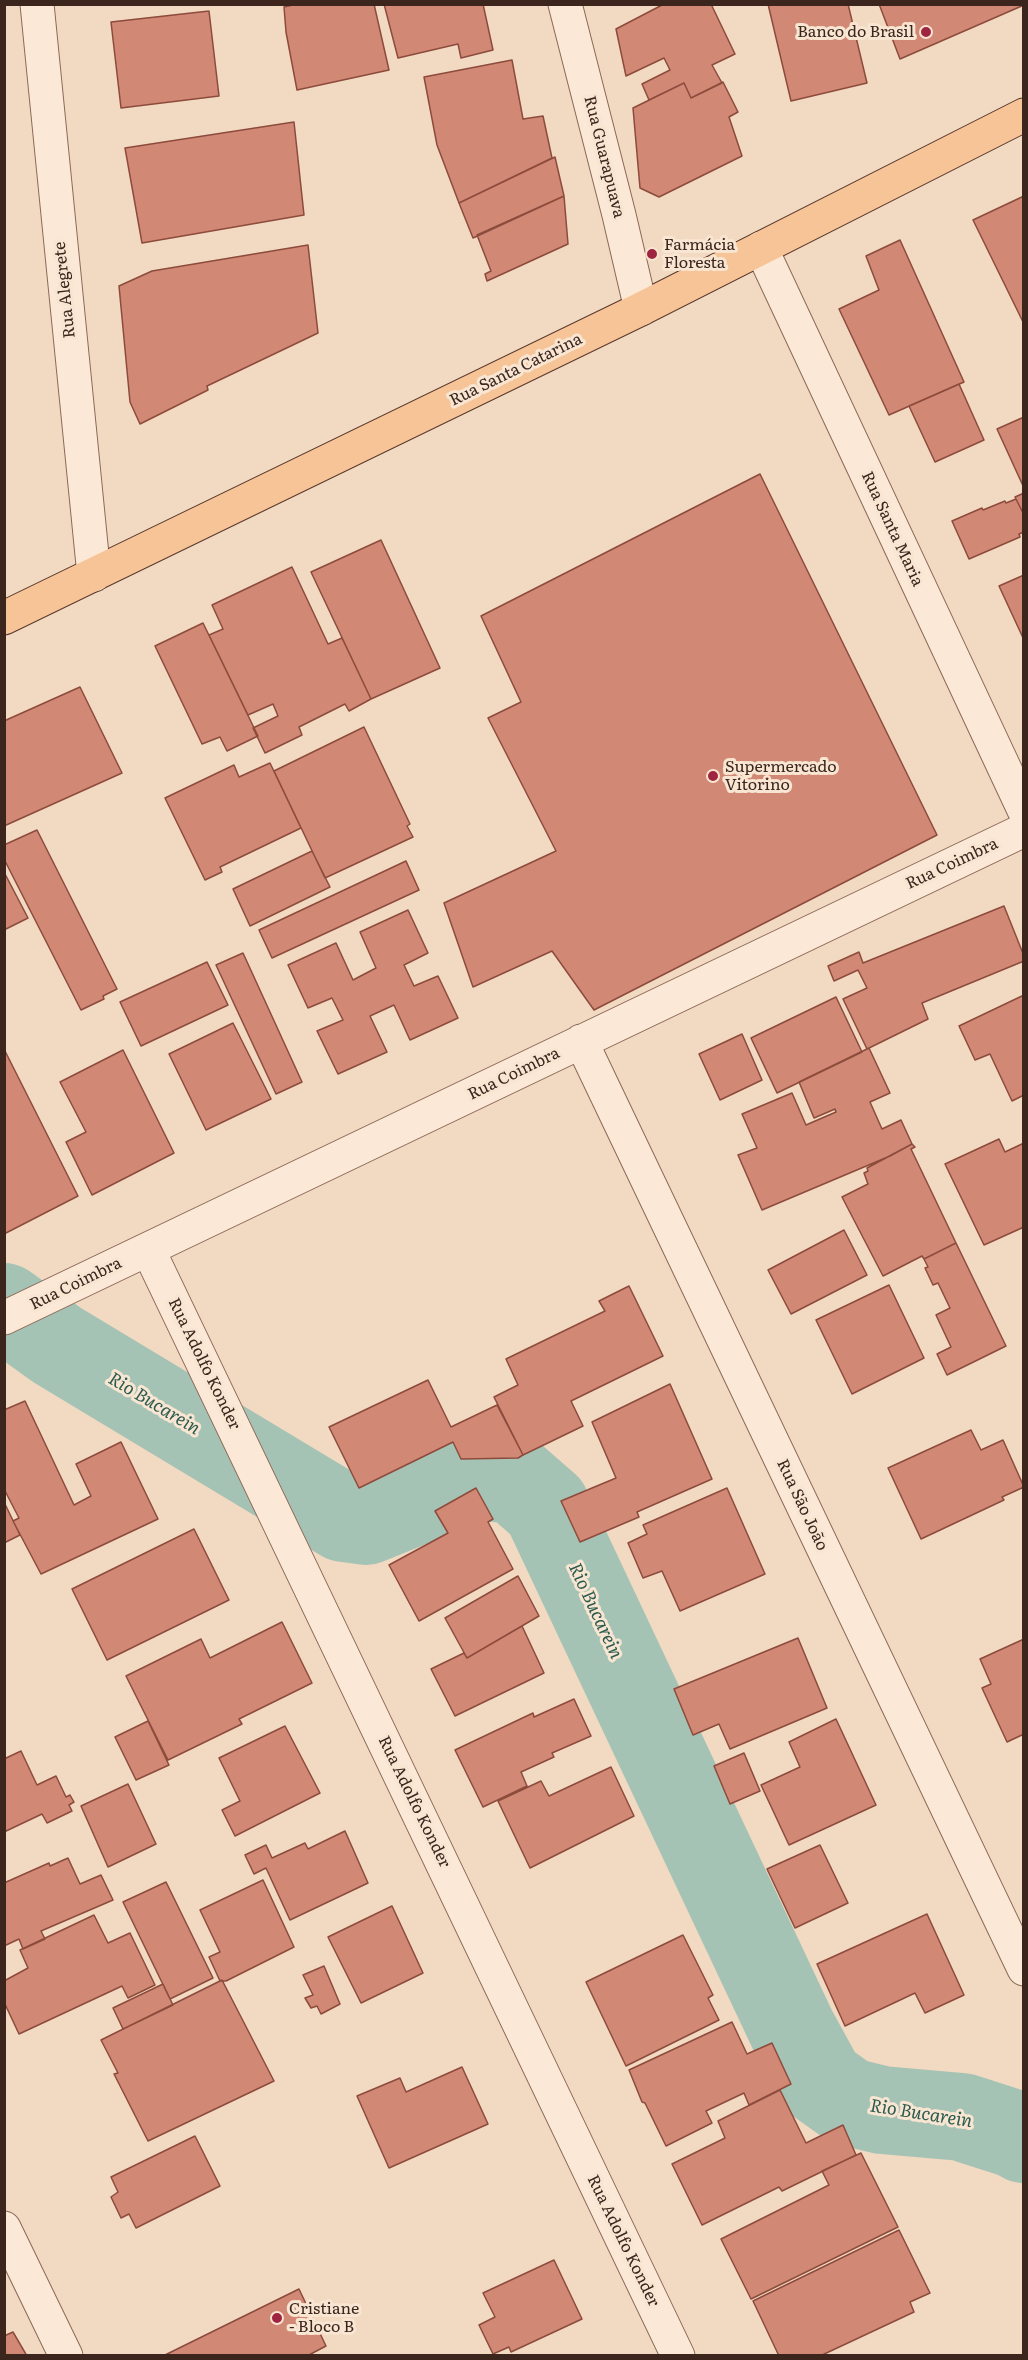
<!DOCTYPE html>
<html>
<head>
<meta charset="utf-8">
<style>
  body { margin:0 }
  #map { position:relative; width:1028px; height:2360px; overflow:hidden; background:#f1d9c2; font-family:Literata,serif }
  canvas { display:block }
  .frame { position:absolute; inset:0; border:6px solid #3b251d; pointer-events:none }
</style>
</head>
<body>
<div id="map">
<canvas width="1028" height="2360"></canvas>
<div class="frame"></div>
</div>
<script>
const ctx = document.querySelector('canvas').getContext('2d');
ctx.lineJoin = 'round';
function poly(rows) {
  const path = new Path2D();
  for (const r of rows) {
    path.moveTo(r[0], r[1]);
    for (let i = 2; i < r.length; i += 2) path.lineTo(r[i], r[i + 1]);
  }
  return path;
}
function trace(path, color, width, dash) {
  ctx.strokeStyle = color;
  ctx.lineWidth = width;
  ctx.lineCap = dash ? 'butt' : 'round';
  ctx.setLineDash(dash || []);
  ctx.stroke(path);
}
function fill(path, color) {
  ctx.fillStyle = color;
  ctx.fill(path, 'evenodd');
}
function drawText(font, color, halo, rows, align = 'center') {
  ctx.font = font + ' Literata,serif';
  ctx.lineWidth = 6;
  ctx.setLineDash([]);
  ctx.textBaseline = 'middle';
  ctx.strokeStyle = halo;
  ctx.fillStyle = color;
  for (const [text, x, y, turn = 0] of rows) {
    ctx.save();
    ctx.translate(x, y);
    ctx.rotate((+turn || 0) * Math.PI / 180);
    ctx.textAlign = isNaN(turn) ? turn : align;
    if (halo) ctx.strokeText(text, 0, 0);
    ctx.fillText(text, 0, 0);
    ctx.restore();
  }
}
trace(poly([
  [4,1307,57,1345,344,1518,366,1521,477,1476,515,1480,546,1507,793,2031,821,2082,849,2102,882,2110,962,2117,1015,2134,1024,2139]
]), '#a5c3b4', 88);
const building = poly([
  [297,4,374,4,389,70,297,90,286,32,284,7,297,4],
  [384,4,483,4,493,50,461,58,458,44,398,58,384,4],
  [664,4,711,4,735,54,712,65,722,83,691,98,684,83,649,100,642,84,670,70,664,58,626,76,616,29,664,4],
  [768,4,848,4,867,83,791,101,768,4],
  [879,4,1024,4,1024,5,900,59,879,4],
  [209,11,219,96,121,108,111,22,209,11],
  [512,60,523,119,543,116,552,158,459,203,437,145,424,77,512,60],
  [723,82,738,112,729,117,742,156,659,197,640,188,633,108,684,83,691,98,723,82],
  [294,122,304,215,142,243,125,148,294,122],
  [555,157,564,196,473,238,459,203,555,157],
  [564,196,568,244,487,281,485,274,491,271,477,235,564,196],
  [1024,196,1024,324,973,220,1024,196],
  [900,240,964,382,889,415,839,309,879,290,866,256,900,240],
  [308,245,318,333,207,386,208,390,140,424,130,402,119,286,152,271,308,245],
  [959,384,984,440,935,462,909,406,959,384],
  [1024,417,1024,488,997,429,1024,417],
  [760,474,937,835,594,1010,552,951,473,987,444,903,556,851,488,718,521,702,481,616,760,474],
  [1024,493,1024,515,1015,497,1024,493],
  [1016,499,1024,515,1024,532,1019,534,1020,537,969,559,952,521,982,508,983,510,1005,501,1006,503,1016,499],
  [381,540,440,668,371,699,311,572,381,540],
  [292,567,328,644,342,638,371,699,349,711,345,704,299,727,302,735,265,753,253,728,278,716,273,704,248,715,209,635,223,629,212,605,292,567],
  [1024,575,1024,640,999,586,1024,575],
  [203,623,258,736,227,751,220,737,202,744,155,646,203,623],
  [80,687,122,773,4,826,4,721,80,687],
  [364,727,410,824,407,826,413,837,325,878,274,771,364,727],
  [270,763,301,828,220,867,222,872,205,880,165,798,234,765,239,777,270,763],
  [37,830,117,989,103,996,104,999,81,1010,4,859,4,845,37,830],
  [312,851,330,887,250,926,233,889,312,851],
  [406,861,419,890,272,958,259,930,406,861],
  [4,872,28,918,4,930,4,872],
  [1004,906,1024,956,1024,961,922,1003,928,1019,867,1049,843,999,867,988,858,970,834,981,828,966,859,952,863,963,1004,906],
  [408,910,428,953,404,965,414,986,438,976,458,1018,410,1040,394,1005,370,1016,387,1052,338,1074,317,1031,343,1020,332,998,308,1008,288,965,336,943,353,980,376,968,360,932,408,910],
  [243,953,302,1082,276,1094,216,965,243,953],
  [207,962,228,1005,141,1046,120,1002,207,962],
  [1024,995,1024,1095,1012,1101,990,1054,975,1060,959,1026,1024,995],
  [836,997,862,1052,777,1093,751,1038,836,997],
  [233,1023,271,1099,206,1130,169,1054,233,1023],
  [742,1034,762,1080,720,1100,699,1054,742,1034],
  [869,1048,890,1093,870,1102,882,1129,901,1120,912,1144,890,1156,762,1210,738,1155,757,1148,742,1114,792,1093,806,1125,836,1112,835,1109,814,1118,799,1082,869,1048],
  [4,1049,78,1196,4,1234,4,1049],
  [123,1050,174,1153,92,1195,66,1142,86,1132,60,1082,123,1050],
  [999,1139,1005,1152,1024,1143,1024,1227,984,1245,945,1164,999,1139],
  [912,1144,915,1147,911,1149,956,1243,924,1259,922,1256,883,1276,842,1197,868,1184,864,1173,868,1171,867,1168,912,1144],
  [844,1230,867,1275,791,1314,768,1270,844,1230],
  [956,1243,1006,1346,947,1375,937,1354,951,1347,936,1315,950,1308,938,1283,933,1285,925,1268,928,1267,924,1259,956,1243],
  [889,1285,924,1358,852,1394,816,1320,889,1285],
  [629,1286,663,1356,571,1401,583,1426,523,1455,494,1397,518,1385,506,1359,605,1311,599,1301,629,1286],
  [428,1380,451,1427,497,1405,523,1455,518,1458,461,1459,453,1442,359,1488,329,1427,428,1380],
  [670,1384,712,1479,637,1512,639,1517,580,1542,561,1501,616,1478,592,1422,670,1384],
  [25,1401,74,1505,91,1496,76,1464,121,1442,158,1519,41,1574,13,1521,19,1518,4,1489,4,1410,25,1401],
  [971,1430,981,1450,1003,1440,1024,1487,1002,1497,1004,1500,921,1539,888,1468,971,1430],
  [476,1488,493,1519,488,1522,513,1569,419,1621,389,1565,448,1533,435,1511,476,1488],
  [727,1488,765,1574,680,1611,662,1571,643,1578,628,1543,647,1534,643,1525,727,1488],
  [4,1502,20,1535,4,1543,4,1502],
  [194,1529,229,1600,107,1660,72,1589,194,1529],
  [518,1576,539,1616,467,1658,445,1618,518,1576],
  [282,1622,312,1683,239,1719,242,1724,168,1760,126,1676,201,1639,210,1658,282,1622],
  [522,1626,544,1673,455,1716,431,1669,464,1653,467,1658,522,1626],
  [798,1638,827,1708,730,1749,719,1724,693,1735,674,1689,798,1638],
  [1024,1639,1024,1734,1007,1742,982,1688,991,1684,980,1659,1024,1639],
  [574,1699,591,1736,552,1753,554,1757,521,1772,527,1786,483,1807,455,1750,533,1713,534,1717,574,1699],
  [836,1719,876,1805,789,1845,761,1785,800,1767,789,1742,836,1719],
  [148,1721,169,1765,136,1780,115,1737,148,1721],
  [285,1726,320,1793,235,1836,222,1810,240,1801,219,1758,285,1726],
  [21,1751,37,1785,56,1776,66,1797,70,1795,74,1802,69,1805,72,1811,47,1823,42,1814,4,1832,4,1759,21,1751],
  [744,1753,760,1791,730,1804,714,1766,744,1753],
  [611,1767,634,1816,530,1868,498,1801,541,1781,549,1796,611,1767],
  [128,1784,156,1844,108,1867,81,1806,128,1784],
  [345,1831,368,1883,290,1920,266,1868,254,1874,245,1855,266,1845,272,1858,305,1843,308,1849,345,1831],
  [820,1845,848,1903,795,1928,767,1869,820,1845],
  [68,1858,80,1884,101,1875,113,1900,41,1931,45,1939,23,1949,19,1939,4,1946,4,1883,49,1863,50,1866,68,1858],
  [263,1880,294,1947,226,1981,220,1981,209,1957,220,1952,200,1910,263,1880],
  [166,1882,213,1978,170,1999,123,1902,166,1882],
  [392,1906,423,1973,361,2003,328,1937,392,1906],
  [927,1914,964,1995,925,2013,915,1993,845,2026,817,1964,927,1914],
  [94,1915,108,1943,130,1933,155,1985,128,1998,122,1986,19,2034,4,2002,4,1981,28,1968,20,1950,94,1915],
  [683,1935,713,1995,708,1998,719,2020,626,2066,586,1982,683,1935],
  [324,1966,340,2004,321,2014,317,2006,311,2008,305,1998,313,1995,303,1975,324,1966],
  [222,1980,274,2081,148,2141,114,2074,118,2073,101,2040,222,1980],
  [163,1984,173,2005,123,2029,113,2008,163,1984],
  [732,2022,747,2054,772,2043,791,2084,749,2105,744,2093,706,2111,712,2123,666,2146,645,2103,642,2102,629,2070,732,2022],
  [462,2067,488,2124,389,2168,357,2096,400,2078,406,2092,462,2067],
  [780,2090,806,2143,843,2125,856,2155,782,2191,779,2187,702,2225,672,2164,725,2138,718,2121,780,2090],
  [195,2136,220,2186,136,2228,129,2214,121,2218,111,2197,118,2192,111,2177,195,2136],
  [861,2153,898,2227,751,2299,721,2239,829,2185,822,2171,861,2153],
  [899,2230,930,2293,910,2302,914,2312,820,2356,779,2356,753,2301,899,2230],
  [554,2260,582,2319,511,2352,509,2347,493,2354,479,2325,495,2317,483,2293,554,2260],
  [299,2289,326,2346,307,2356,165,2355,299,2289],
  [13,2332,27,2356,4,2356,4,2336,13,2332]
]);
fill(building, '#d18875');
trace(building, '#8d4b3c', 1.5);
const street = poly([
  [37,4,94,575],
  [565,4,619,215,641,309],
  [761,248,1024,810],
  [581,1041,1024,1969],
  [148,1249,678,2356],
  [4,1318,1024,830],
  [4,2228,66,2356]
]);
const primary = poly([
  [4,618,641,309,1024,115]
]);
trace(street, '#8c6858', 35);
trace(primary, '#59382c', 35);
trace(street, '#fbe8d6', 33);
trace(primary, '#f6c497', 33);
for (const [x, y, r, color] of [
  [926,32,6,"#9f243f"],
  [652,254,6,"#9f243f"],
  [713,776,6,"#9f243f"],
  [277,2318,6,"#9f243f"]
]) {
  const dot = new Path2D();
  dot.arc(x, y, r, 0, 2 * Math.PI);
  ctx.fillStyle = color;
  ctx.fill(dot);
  trace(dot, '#f8e5d2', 2);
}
drawText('16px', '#3b251d', '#f8e5d2', [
  ["Banco do Brasil",914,32,"right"],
  ["Farmácia",664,245],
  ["Floresta",664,263],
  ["Supermercado",725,767],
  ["Vitorino",725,785],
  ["Cristiane",289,2309],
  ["- Bloco B",289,2327]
], 'left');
drawText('16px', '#3b251d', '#f8e5d2', [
  ["Rua Guarapuava",604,157,76],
  ["Rua Alegrete",65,290,-96],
  ["Rua Santa Catarina",516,370,-26],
  ["Rua Santa Maria",892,529,65],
  ["Rua Coimbra",952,864,-25],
  ["Rua Coimbra",514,1074,-26],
  ["Rua Coimbra",76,1284,-26],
  ["Rua Adolfo Konder",204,1364,64],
  ["Rua São João",802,1505,65],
  ["Rua Adolfo Konder",414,1802,64],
  ["Rua Adolfo Konder",623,2241,64]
]);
drawText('italic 18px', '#2b5b4e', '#f8e5d2', [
  ["Rio Bucarein",154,1404,31],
  ["Rio Bucarein",595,1611,65],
  ["Rio Bucarein",921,2114,9]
]);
</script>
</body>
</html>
